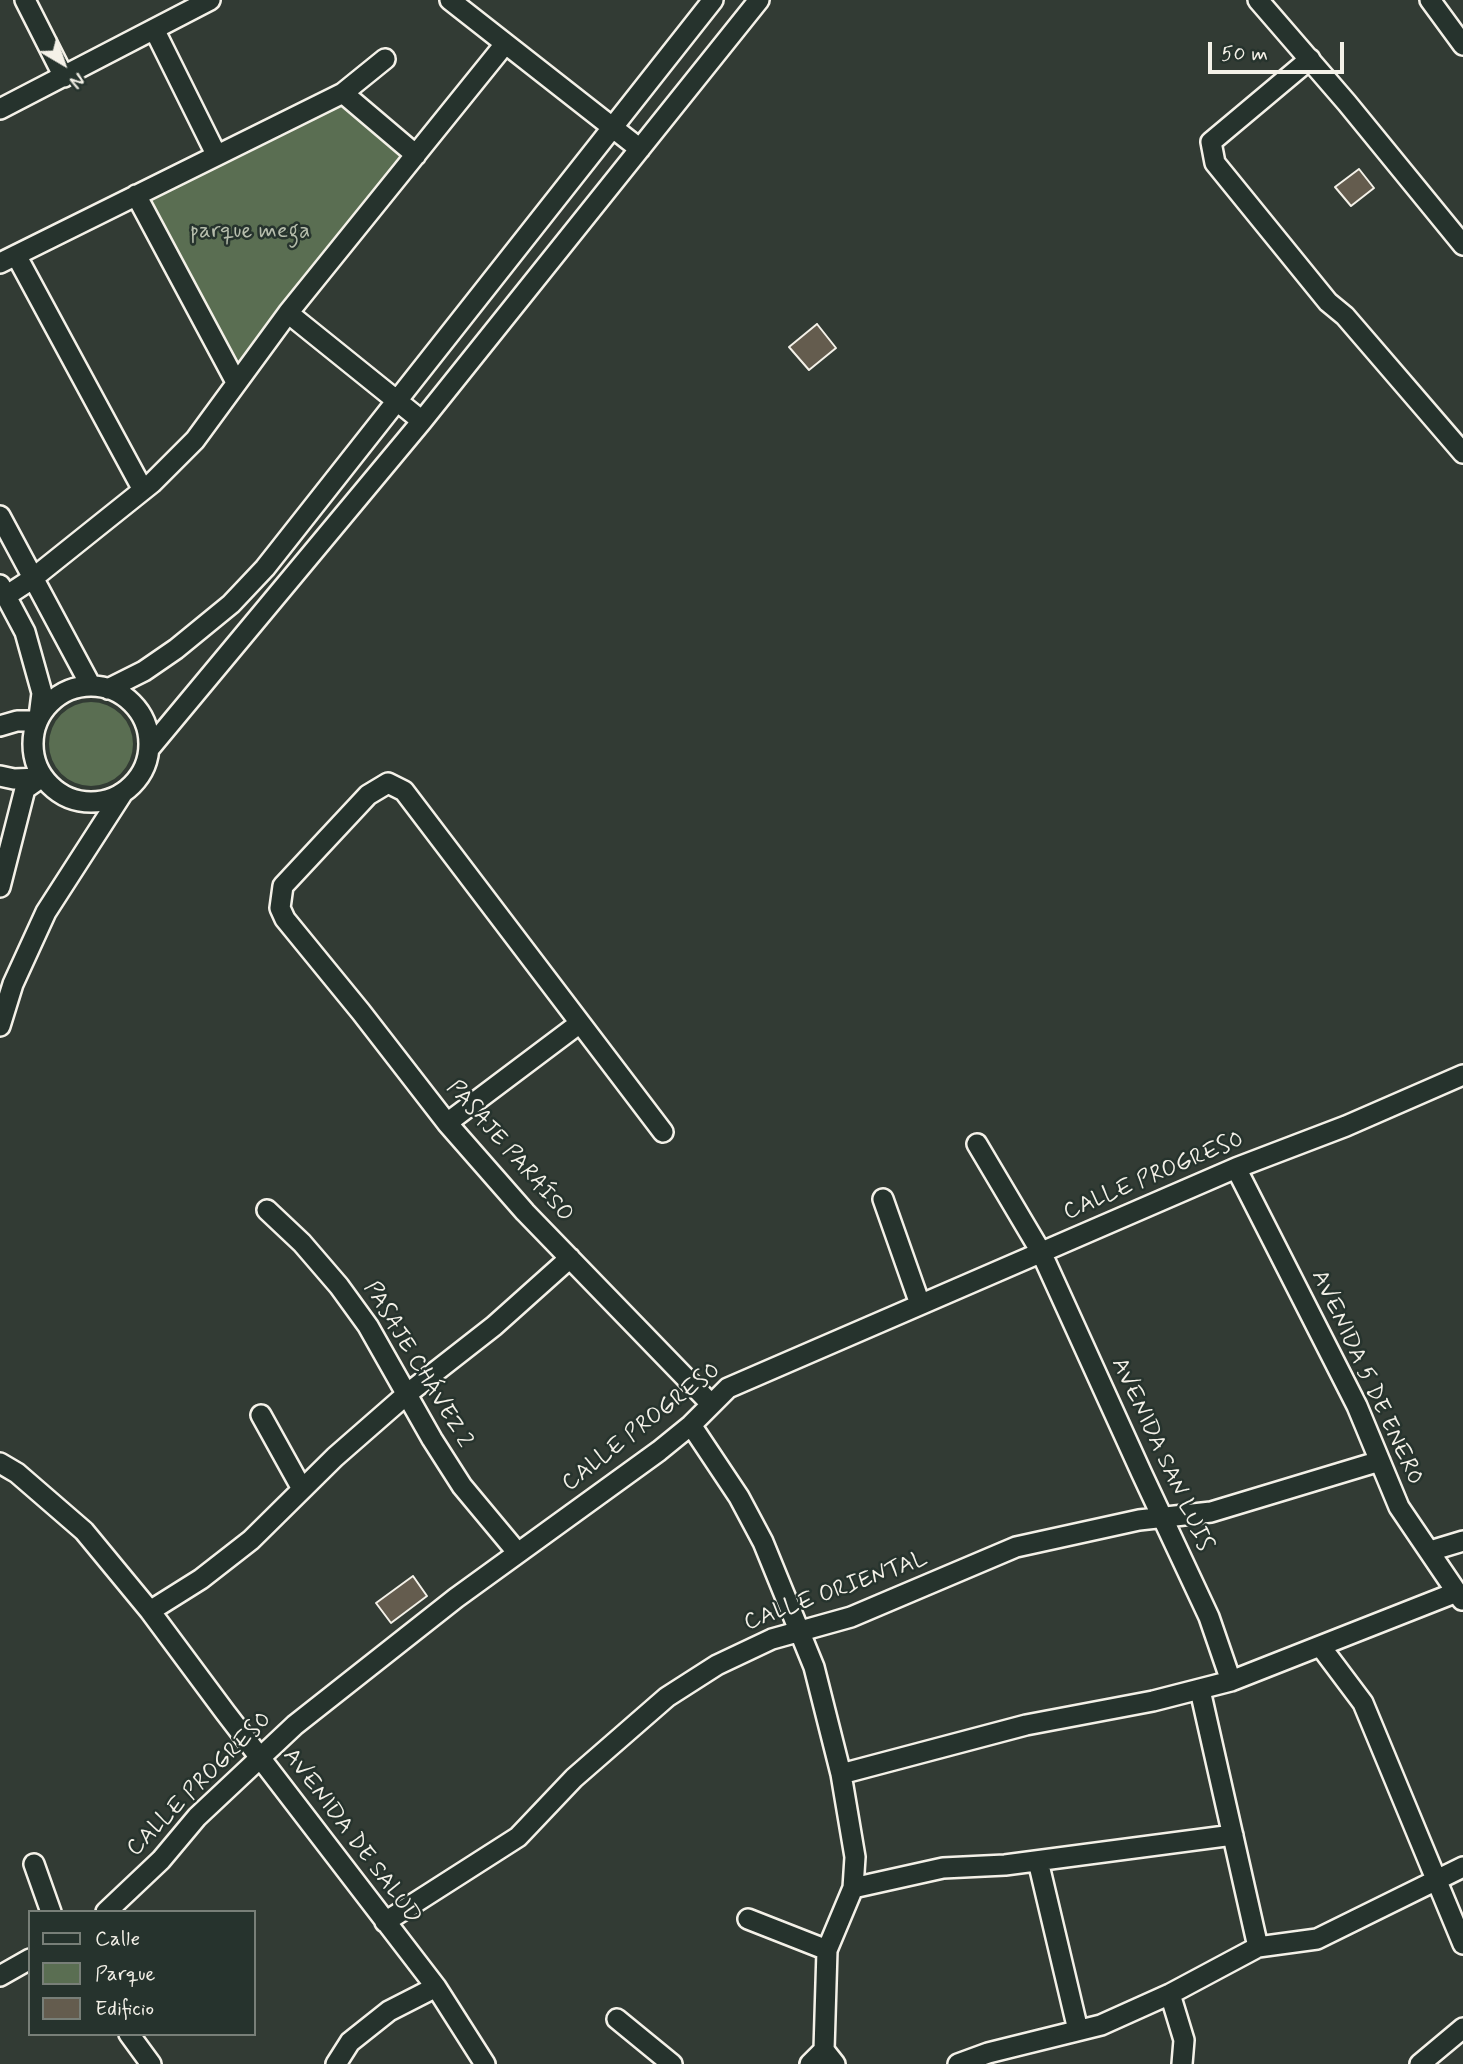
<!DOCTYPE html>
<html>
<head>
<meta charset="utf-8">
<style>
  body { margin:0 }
  #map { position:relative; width:1463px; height:2064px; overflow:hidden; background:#323b34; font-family:Mynerve,sans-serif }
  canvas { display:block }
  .legend { position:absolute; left:28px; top:1910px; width:228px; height:126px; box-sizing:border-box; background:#26332d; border:2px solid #787f78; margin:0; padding:9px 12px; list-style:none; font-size:21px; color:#f4f1e8 }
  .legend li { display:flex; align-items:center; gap:14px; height:35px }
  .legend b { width:35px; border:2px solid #787f78 }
  .north { position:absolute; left:28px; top:28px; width:70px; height:70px; -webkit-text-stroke:5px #26332d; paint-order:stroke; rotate:141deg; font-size:19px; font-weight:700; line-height:28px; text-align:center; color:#f4f1e8 }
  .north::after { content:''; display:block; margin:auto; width:24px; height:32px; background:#f4f1e8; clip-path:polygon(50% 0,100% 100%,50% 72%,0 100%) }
  .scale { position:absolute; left:1208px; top:42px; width:136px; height:32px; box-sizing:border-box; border:4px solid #f4f1e8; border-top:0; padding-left:9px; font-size:21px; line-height:24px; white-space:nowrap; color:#f4f1e8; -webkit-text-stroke:5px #26332d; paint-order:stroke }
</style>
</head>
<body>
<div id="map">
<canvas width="1463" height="2064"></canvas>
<ul class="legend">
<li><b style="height:9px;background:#26332d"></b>Calle</li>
<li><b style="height:19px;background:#5a6e52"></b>Parque</li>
<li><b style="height:19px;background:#645c4e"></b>Edificio</li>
</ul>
<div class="north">N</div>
<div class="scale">50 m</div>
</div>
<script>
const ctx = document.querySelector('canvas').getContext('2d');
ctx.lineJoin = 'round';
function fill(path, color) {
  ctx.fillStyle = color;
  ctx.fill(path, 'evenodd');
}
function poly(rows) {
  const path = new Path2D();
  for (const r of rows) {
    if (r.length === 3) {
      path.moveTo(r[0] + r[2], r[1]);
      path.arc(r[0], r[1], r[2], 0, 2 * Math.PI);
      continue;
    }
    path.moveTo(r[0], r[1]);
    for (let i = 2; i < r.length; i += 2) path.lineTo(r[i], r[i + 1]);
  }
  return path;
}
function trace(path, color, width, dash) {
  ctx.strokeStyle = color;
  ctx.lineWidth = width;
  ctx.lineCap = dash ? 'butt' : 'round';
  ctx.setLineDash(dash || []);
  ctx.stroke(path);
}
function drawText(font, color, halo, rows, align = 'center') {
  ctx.font = font + ' Mynerve,sans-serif';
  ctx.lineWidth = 5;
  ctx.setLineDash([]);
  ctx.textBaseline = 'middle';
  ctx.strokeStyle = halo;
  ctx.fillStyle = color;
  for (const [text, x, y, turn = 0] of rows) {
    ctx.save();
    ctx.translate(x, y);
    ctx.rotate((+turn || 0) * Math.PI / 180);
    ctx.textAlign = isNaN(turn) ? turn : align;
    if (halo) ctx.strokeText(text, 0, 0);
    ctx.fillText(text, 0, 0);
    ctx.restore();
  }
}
fill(poly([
  [343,93,416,155,236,382,136,195],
  [91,744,42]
]), '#5a6e52');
const building = poly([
  [1359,169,1374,188,1351,206,1335,187,1359,169],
  [817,324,836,348,809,370,789,347,817,324],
  [413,1576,427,1596,391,1623,376,1603,413,1576]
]);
fill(building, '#645c4e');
trace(building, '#f4f1e8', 2);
const minor = poly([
  [25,0,64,77],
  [450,0,640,149],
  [1258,0,1347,103,1463,245],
  [1430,0,1463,45],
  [154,29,216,154],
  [1310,59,1211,142,1215,163,1328,302,1345,316,1463,453],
  [343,93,416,155],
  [0,109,210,0],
  [136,195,236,382],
  [16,255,143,490],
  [0,263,343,93,385,59],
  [288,313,422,421],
  [0,516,91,686],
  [0,585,25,632,42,693,39,717],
  [6,596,32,579,152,483,195,440,288,313,505,44],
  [91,744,58],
  [108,689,144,671,176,649,231,604,265,568,713,0],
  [0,726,17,721,37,721],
  [149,749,422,421,759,0],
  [0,776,14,779,41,778],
  [0,887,25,789,42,777],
  [0,1026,13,984,46,912,122,794],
  [447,1123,580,1023],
  [663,1132,404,791,388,783,368,795,283,886,280,908,285,919,361,1012,447,1123,525,1212,711,1404],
  [977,1144,1041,1252,1142,1474,1209,1617,1231,1681],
  [1236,1168,1357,1406,1399,1507,1462,1600],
  [883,1199,920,1304],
  [267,1210,302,1243,339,1286,368,1326,432,1439,462,1486,517,1552],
  [261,1415,302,1489],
  [691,1425,739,1497,763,1542,814,1667,841,1774,855,1857,853,1888,827,1950,824,2050,810,2064],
  [0,1463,17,1473,84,1531,150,1611,225,1712,436,1987,485,2064],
  [1430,1551,1463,1541],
  [150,1611,201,1579,251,1540,335,1457,407,1394,494,1326,570,1258],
  [1321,1647,1363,1703,1463,1944],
  [1200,1690,1258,1947],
  [841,1774,1026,1725,1153,1701,1231,1681,1457,1592],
  [1038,1861,1078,2030],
  [34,1864,51,1912],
  [853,1888,943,1868,1005,1865,1233,1835],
  [106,1912,161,1860,197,1817,295,1725,456,1598,659,1451,691,1425,728,1388,1236,1168,1346,1126,1463,1075],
  [748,1919,827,1950],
  [385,1922,518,1837,574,1778,667,1697,717,1665,772,1639,851,1617,1016,1547,1139,1520,1211,1512,1380,1461],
  [0,1976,30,1959],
  [1170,1994,1184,2040,1182,2064],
  [617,2019,672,2064],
  [129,2034,151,2064],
  [824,2050,835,2064],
  [336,2064,350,2042,389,2011,436,1987],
  [958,2064,988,2053,1101,2025,1170,1994,1258,1947,1317,1939,1463,1867],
  [1420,2064,1463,2028]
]);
trace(minor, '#f4f1e8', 24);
trace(minor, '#26332d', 19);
drawText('23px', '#b6bdac', '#26332d', [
  ["parque mega",250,232]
]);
drawText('23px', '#f4f1e8', '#26332d', [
  ["PASAJE PARAÍSO",509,1152,49],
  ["CALLE PROGRESO",1154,1177,-23],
  ["PASAJE CHÁVEZ 2",417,1365,59],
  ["AVENIDA 5 DE ENERO",1366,1378,65],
  ["CALLE PROGRESO",642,1428,-38],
  ["AVENIDA SAN LUIS",1161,1455,65],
  ["CALLE ORIENTAL",836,1592,-20],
  ["CALLE PROGRESO",200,1785,-45],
  ["AVENIDA DE SALUD",351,1837,53]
]);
</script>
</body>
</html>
